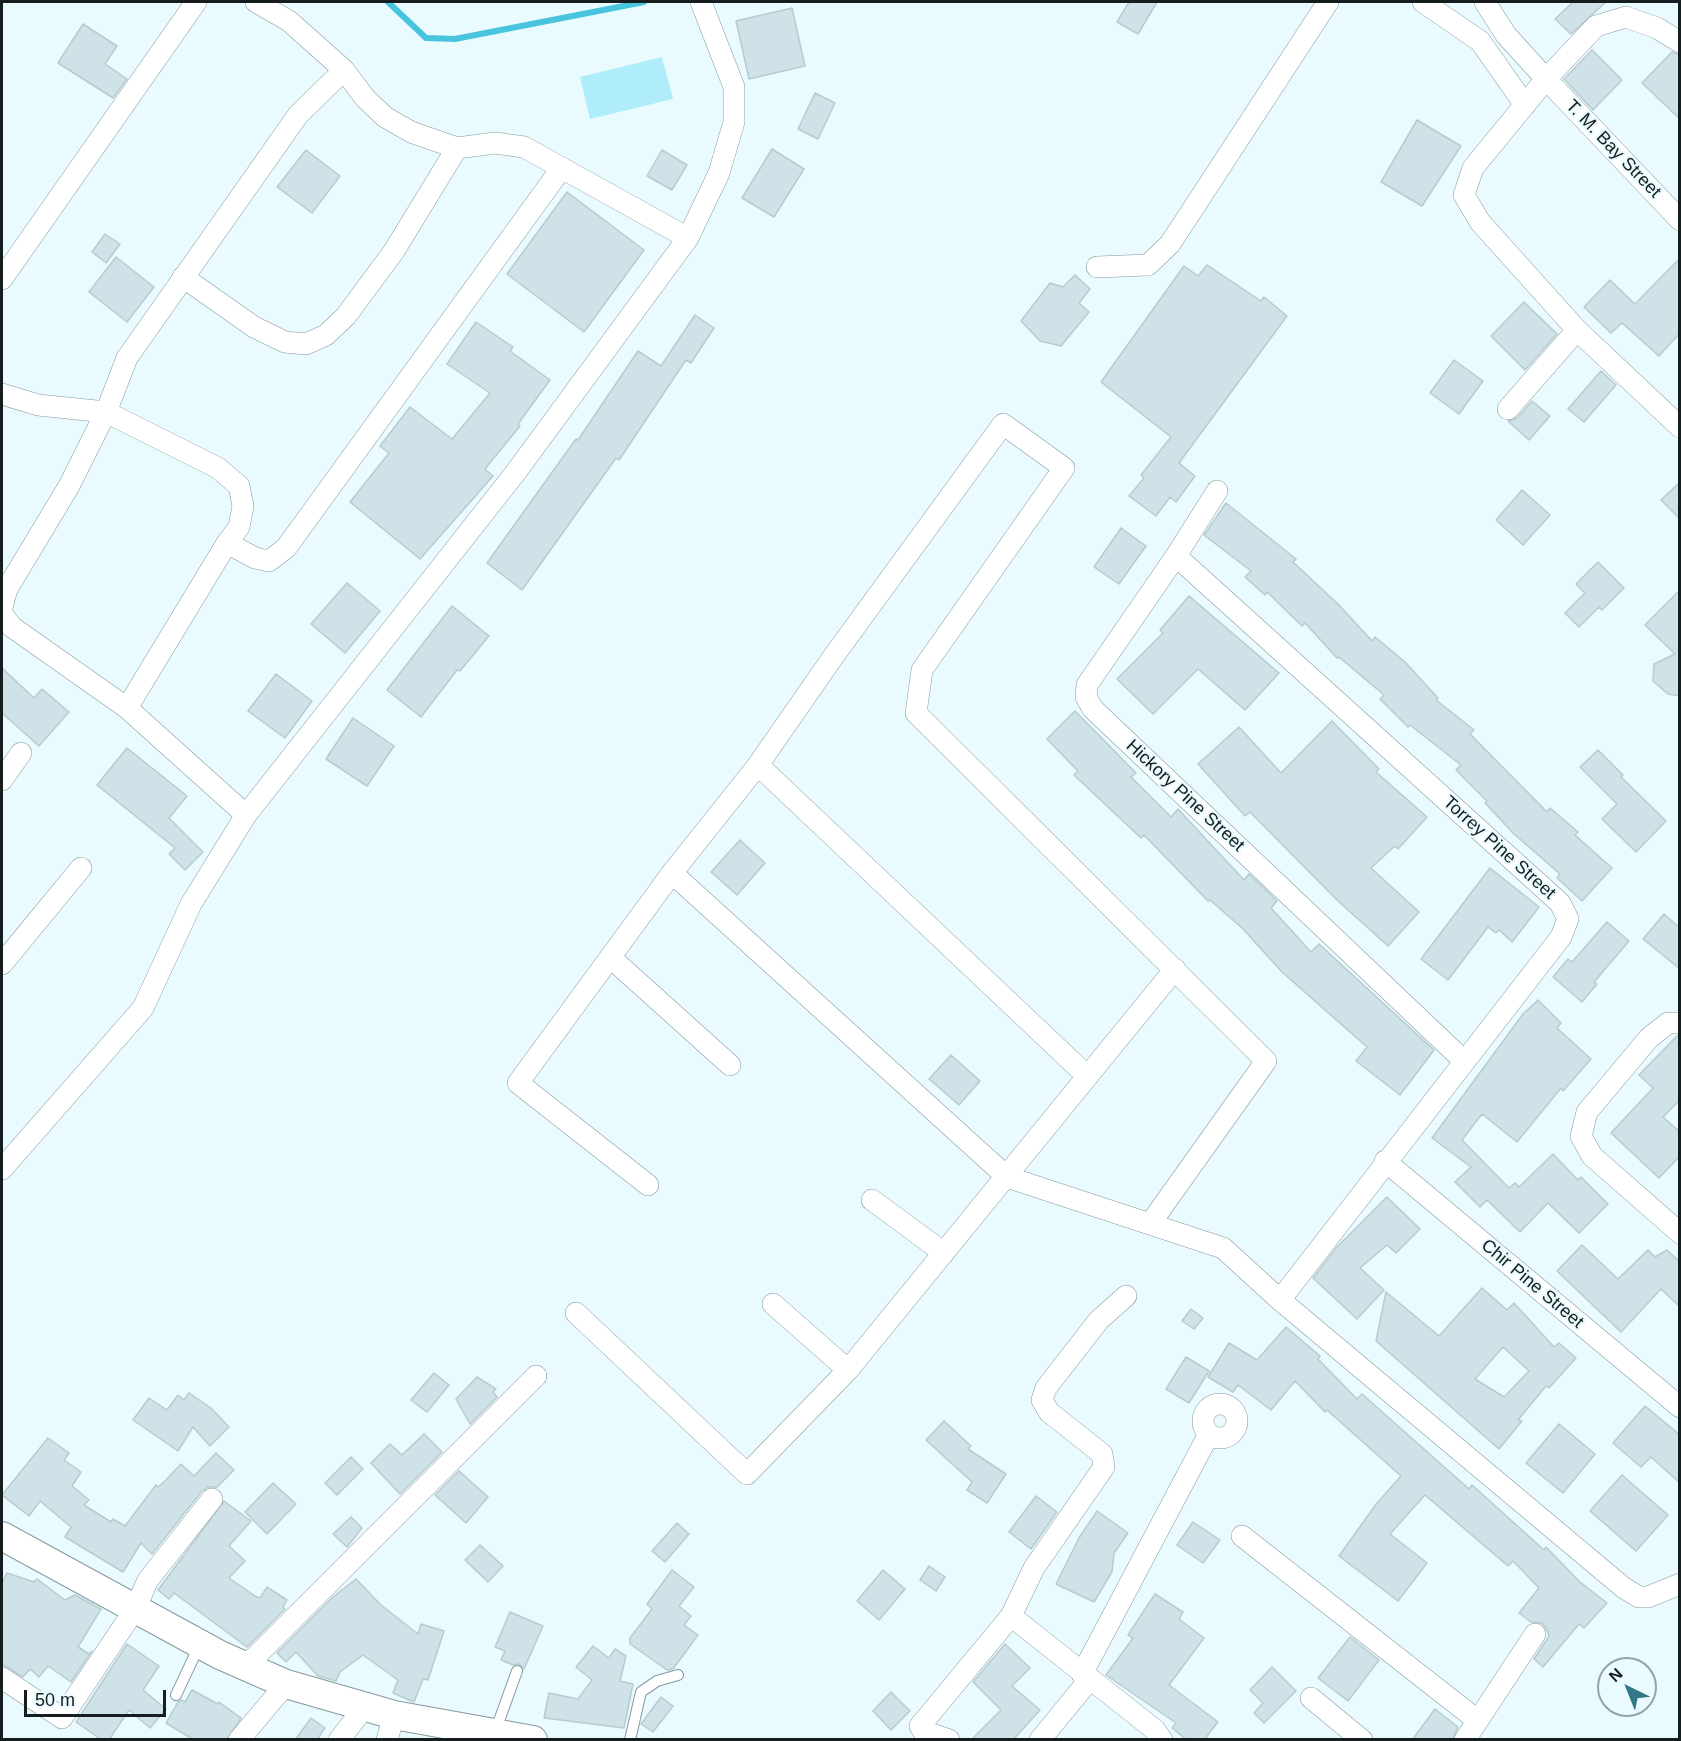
<!DOCTYPE html>
<html>
<head>
<meta charset="utf-8">
<style>
  body { margin:0 }
  #map { position:relative; width:1681px; height:1741px; overflow:hidden; background:#eafbff; font-family:Helvetica,sans-serif }
  canvas { display:block }
  .frame { position:absolute; inset:0; border:3px solid #151d1f; pointer-events:none }
  .north { position:absolute; left:1597px; top:1657px; width:60px; height:60px; box-sizing:border-box; background:#eafbff; border:2px solid #95a2a5; border-radius:50%; rotate:317deg; font-size:16px; font-weight:700; line-height:24px; text-align:center; color:#151d1f }
  .north::after { content:''; display:block; margin:auto; width:21px; height:27px; background:#327785; clip-path:polygon(50% 0,100% 100%,50% 72%,0 100%) }
  .scale { position:absolute; left:24px; top:1690px; width:142px; height:27px; box-sizing:border-box; border:3px solid #151d1f; border-top:0; padding-left:8px; font-size:18px; line-height:21px; white-space:nowrap; color:#151d1f; -webkit-text-stroke:4px #eafbff; paint-order:stroke }
</style>
</head>
<body>
<div id="map">
<canvas width="1681" height="1741"></canvas>
<div class="frame"></div>
<div class="north">N</div>
<div class="scale">50 m</div>
</div>
<script>
const ctx = document.querySelector('canvas').getContext('2d');
ctx.lineJoin = 'round';
function fill(path, color) {
  ctx.fillStyle = color;
  ctx.fill(path, 'evenodd');
}
function poly(rows) {
  const path = new Path2D();
  for (const r of rows) {
    if (r.length === 3) {
      path.moveTo(r[0] + r[2], r[1]);
      path.arc(r[0], r[1], r[2], 0, 2 * Math.PI);
      continue;
    }
    path.moveTo(r[0], r[1]);
    for (let i = 2; i < r.length; i += 2) path.lineTo(r[i], r[i + 1]);
  }
  return path;
}
function trace(path, color, width, dash) {
  ctx.strokeStyle = color;
  ctx.lineWidth = width;
  ctx.lineCap = dash ? 'butt' : 'round';
  ctx.setLineDash(dash || []);
  ctx.stroke(path);
}
function drawText(font, color, halo, rows, align = 'center') {
  ctx.font = font + ' Helvetica,sans-serif';
  ctx.lineWidth = 4.5;
  ctx.setLineDash([]);
  ctx.textBaseline = 'middle';
  ctx.strokeStyle = halo;
  ctx.fillStyle = color;
  for (const [text, x, y, turn = 0] of rows) {
    ctx.save();
    ctx.translate(x, y);
    ctx.rotate((+turn || 0) * Math.PI / 180);
    ctx.textAlign = isNaN(turn) ? turn : align;
    if (halo) ctx.strokeText(text, 0, 0);
    ctx.fillText(text, 0, 0);
    ctx.restore();
  }
}
fill(poly([
  [662,57,673,99,590,119,580,77]
]), '#afedfb');
trace(poly([
  [388,2,426,38,455,39,644,2]
]), '#49c4de', 6);
const building = poly([
  [1129,2,1157,2,1138,34,1117,22,1129,2],
  [1573,2,1606,2,1571,34,1555,19,1573,2],
  [792,8,805,66,749,79,736,21,792,8],
  [83,24,117,46,105,64,127,79,113,98,58,63,83,24],
  [1592,50,1622,80,1593,110,1564,79,1592,50],
  [1672,52,1680,55,1680,119,1642,83,1672,52],
  [815,93,835,103,818,139,798,129,815,93],
  [1417,120,1461,146,1422,206,1381,182,1417,120],
  [772,149,804,169,774,217,742,198,772,149],
  [306,150,340,176,312,213,277,187,306,150],
  [662,150,687,165,672,190,647,176,662,150],
  [567,192,644,250,584,332,507,274,567,192],
  [105,234,120,244,106,263,92,252,105,234],
  [116,257,154,287,127,322,89,292,116,257],
  [1680,258,1680,333,1659,356,1622,323,1611,333,1584,307,1610,280,1635,304,1680,258],
  [1207,265,1261,301,1264,297,1287,316,1179,463,1195,476,1176,502,1170,497,1156,516,1129,496,1144,478,1141,475,1171,437,1101,382,1184,266,1198,276,1207,265],
  [1075,275,1090,289,1079,303,1089,312,1061,346,1040,341,1021,321,1050,283,1063,287,1075,275],
  [1524,302,1557,334,1525,370,1491,336,1524,302],
  [695,315,714,328,691,363,686,360,619,460,616,458,522,590,487,563,576,439,578,440,638,351,661,366,695,315],
  [476,322,513,347,510,351,550,380,518,424,520,426,485,469,493,476,420,559,350,502,389,453,380,446,410,407,452,439,490,393,447,364,476,322],
  [1454,360,1483,381,1459,414,1430,393,1454,360],
  [1601,371,1616,385,1584,422,1568,409,1601,371],
  [1532,401,1550,416,1529,440,1508,421,1517,418,1532,401],
  [1680,482,1680,519,1661,500,1680,482],
  [1522,490,1550,515,1523,545,1496,520,1522,490],
  [1226,503,1296,559,1293,562,1339,605,1372,641,1375,637,1405,662,1438,698,1436,700,1474,730,1470,734,1547,812,1550,808,1578,832,1575,835,1612,868,1582,901,1557,878,1560,874,1514,834,1485,803,1487,801,1456,770,1461,765,1410,725,1408,727,1380,699,1384,695,1339,657,1337,658,1305,623,1302,626,1267,592,1265,595,1245,577,1251,571,1204,535,1226,503],
  [1121,528,1146,546,1119,584,1094,567,1121,528],
  [1598,562,1624,588,1602,610,1599,607,1579,627,1565,613,1585,593,1576,584,1598,562],
  [347,583,380,611,345,653,311,624,347,583],
  [1680,590,1680,696,1668,694,1653,681,1654,664,1675,654,1645,625,1680,590],
  [1189,596,1279,673,1245,710,1198,669,1153,714,1117,679,1163,633,1160,630,1189,596],
  [452,606,489,636,460,671,457,670,421,717,387,690,452,606],
  [2,668,34,698,42,689,69,712,39,746,2,713,2,668],
  [276,674,312,701,285,738,248,711,276,674],
  [1075,711,1136,773,1131,777,1171,817,1178,809,1244,880,1249,874,1277,901,1271,908,1311,952,1319,944,1434,1050,1400,1095,1356,1061,1367,1047,1282,972,1242,928,1210,900,1208,901,1144,835,1141,838,1074,775,1078,771,1047,739,1075,711],
  [353,718,394,746,367,786,326,759,353,718],
  [1332,721,1379,769,1376,772,1427,817,1398,849,1395,846,1371,868,1419,912,1388,946,1338,901,1250,812,1245,816,1198,764,1239,727,1281,773,1332,721],
  [127,748,187,796,169,818,203,852,185,870,169,854,175,848,97,785,127,748],
  [1598,750,1623,775,1621,777,1666,821,1636,852,1602,819,1617,804,1580,767,1598,750],
  [740,840,765,863,737,895,711,872,740,840],
  [1490,868,1539,907,1512,942,1499,930,1496,933,1488,927,1448,980,1421,959,1490,868],
  [1664,914,1680,928,1680,969,1643,939,1664,914],
  [1607,922,1629,941,1594,982,1597,984,1582,1002,1553,977,1568,959,1572,962,1607,922],
  [1538,1000,1561,1023,1557,1028,1591,1059,1563,1091,1561,1088,1517,1142,1482,1114,1462,1140,1509,1188,1515,1183,1519,1187,1553,1154,1578,1180,1581,1177,1608,1204,1579,1233,1548,1203,1520,1232,1487,1200,1480,1207,1455,1182,1471,1167,1432,1138,1523,1014,1538,1000],
  [1677,1036,1680,1036,1680,1100,1663,1117,1680,1132,1680,1156,1659,1178,1611,1133,1653,1088,1639,1075,1677,1036],
  [951,1055,980,1081,959,1105,929,1079,951,1055],
  [1387,1197,1420,1229,1396,1253,1387,1245,1360,1268,1384,1290,1357,1319,1313,1278,1337,1247,1387,1197],
  [1582,1245,1618,1279,1648,1250,1655,1257,1667,1250,1680,1262,1680,1307,1661,1289,1621,1332,1557,1271,1582,1245],
  [1482,1288,1507,1310,1514,1303,1554,1347,1559,1343,1576,1358,1549,1388,1546,1386,1518,1420,1522,1421,1499,1449,1376,1341,1386,1292,1439,1336,1482,1288],
  [1503,1347,1529,1371,1504,1397,1475,1379,1503,1347],
  [1191,1309,1203,1318,1194,1329,1182,1321,1191,1309],
  [1286,1327,1320,1356,1318,1359,1357,1399,1362,1394,1469,1489,1472,1485,1544,1550,1546,1547,1580,1582,1607,1603,1584,1628,1579,1624,1543,1667,1534,1659,1549,1636,1547,1629,1542,1623,1531,1622,1519,1613,1539,1588,1513,1561,1508,1566,1425,1495,1390,1534,1427,1563,1398,1601,1339,1556,1377,1503,1401,1476,1327,1410,1325,1412,1295,1381,1271,1410,1238,1385,1233,1392,1208,1377,1229,1343,1257,1360,1286,1327],
  [1186,1357,1209,1371,1189,1403,1166,1389,1186,1357],
  [434,1373,449,1385,427,1412,411,1400,434,1373],
  [477,1377,496,1389,493,1392,497,1397,470,1424,456,1399,477,1377],
  [189,1393,211,1408,229,1427,210,1446,193,1427,178,1451,133,1420,149,1398,167,1410,178,1395,184,1400,189,1393],
  [1645,1406,1680,1435,1680,1483,1651,1457,1641,1467,1613,1443,1645,1406],
  [944,1421,971,1446,968,1449,1006,1474,987,1503,967,1490,972,1482,926,1440,944,1421],
  [1559,1424,1595,1454,1563,1493,1526,1463,1559,1424],
  [424,1434,442,1452,400,1494,371,1463,390,1444,402,1455,424,1434],
  [48,1438,69,1453,64,1460,81,1472,72,1486,89,1500,84,1505,111,1522,113,1519,125,1526,156,1485,158,1487,165,1481,181,1464,194,1476,216,1453,234,1470,217,1487,208,1487,202,1491,152,1554,141,1543,123,1572,65,1537,71,1527,40,1501,29,1516,2,1495,48,1438],
  [351,1457,363,1469,337,1495,325,1483,351,1457],
  [459,1471,488,1497,466,1523,435,1495,459,1471],
  [1622,1475,1668,1515,1636,1551,1590,1511,1622,1475],
  [273,1483,296,1504,267,1534,245,1512,273,1483],
  [1036,1496,1057,1512,1031,1549,1009,1532,1036,1496],
  [224,1501,251,1521,229,1546,245,1561,229,1578,255,1596,260,1598,267,1587,287,1600,283,1607,285,1609,247,1647,174,1593,169,1599,158,1590,224,1501],
  [1097,1511,1128,1533,1114,1553,1112,1572,1094,1602,1056,1584,1079,1538,1097,1511],
  [351,1517,362,1528,347,1547,333,1534,351,1517],
  [1193,1522,1220,1540,1203,1563,1177,1545,1193,1522],
  [677,1523,689,1534,665,1562,652,1551,677,1523],
  [480,1545,503,1566,488,1582,465,1560,480,1545],
  [929,1566,945,1577,936,1591,920,1580,929,1566],
  [672,1570,694,1587,679,1606,691,1616,684,1625,698,1635,673,1669,667,1670,630,1644,630,1638,652,1609,647,1604,672,1570],
  [883,1570,905,1589,879,1620,857,1601,883,1570],
  [7,1573,34,1582,37,1579,65,1600,75,1595,101,1609,78,1647,89,1654,92,1651,71,1682,48,1666,39,1677,30,1669,23,1677,2,1664,2,1583,7,1573],
  [356,1579,381,1605,418,1634,421,1624,444,1631,428,1680,423,1679,414,1702,393,1693,398,1680,363,1655,340,1672,336,1681,318,1676,296,1652,286,1662,277,1653,333,1597,356,1579],
  [1155,1594,1183,1612,1179,1619,1204,1638,1169,1685,1218,1722,1204,1740,1187,1740,1172,1728,1176,1723,1106,1675,1133,1638,1128,1635,1155,1594],
  [510,1612,543,1626,524,1669,519,1664,513,1665,501,1660,505,1651,495,1647,510,1612],
  [1350,1637,1379,1660,1348,1701,1318,1678,1350,1637],
  [127,1644,159,1666,143,1690,166,1709,150,1728,129,1710,109,1740,102,1740,76,1722,127,1644],
  [1005,1644,1030,1668,1012,1686,1040,1710,1013,1740,971,1740,1001,1710,973,1682,1005,1644],
  [593,1646,609,1658,615,1649,626,1656,620,1681,633,1684,624,1728,544,1718,549,1693,578,1699,592,1680,576,1667,593,1646],
  [1272,1667,1296,1691,1264,1723,1254,1713,1263,1703,1250,1690,1272,1667],
  [192,1690,218,1704,219,1702,241,1718,227,1740,194,1740,166,1723,178,1702,182,1700,185,1702,192,1690],
  [891,1692,910,1711,891,1730,873,1711,891,1692],
  [661,1697,673,1706,653,1732,641,1724,661,1697],
  [1435,1709,1458,1727,1452,1740,1412,1740,1435,1709],
  [311,1718,325,1728,317,1740,295,1740,311,1718]
]);
fill(building, '#cee2e7');
trace(building, '#b7cbd0', 1.5);
const service = poly([
  [176,1695,200,1644],
  [495,1732,517,1671],
  [630,1740,641,1692,657,1681,678,1675]
]);
const minor = poly([
  [256,2,289,21,344,70,365,98,385,117,411,132,457,148,495,143,524,147,688,238],
  [1423,2,1480,41,1525,105],
  [1485,2,1506,35,1546,79,1680,220],
  [1680,42,1657,28,1626,17,1596,26,1546,79,1473,168,1464,195,1480,222,1577,330,1680,427],
  [1097,267,1148,265,1170,244,1328,2],
  [183,277,254,327,285,342,306,344,326,335,346,316,394,251,457,148],
  [2,279,196,2],
  [2,394,38,405,106,412,218,468,239,486,243,506,239,527,227,543,127,708],
  [1508,409,1577,330],
  [1217,491,1176,556,1087,685,1086,697,1093,709,1464,1061],
  [227,543,255,558,269,561,286,548,561,169],
  [1176,556,1560,903,1568,919,1561,937,1280,1300],
  [2,607,7,589,69,486,106,412,127,358,298,115,344,70],
  [2,614,12,627,127,708,246,815],
  [758,765,1086,1075],
  [2,780,21,753],
  [672,873,1007,1177,1223,1248,1280,1300,1624,1588,1639,1597,1648,1597,1680,1584],
  [610,957,730,1065],
  [2,964,81,868],
  [1680,1023,1668,1023,1649,1038,1587,1112,1581,1136,1592,1156,1680,1233],
  [1385,1161,1680,1407],
  [2,1169,143,1008,191,904,246,815,516,472,688,238,719,173,734,122,734,87,701,2],
  [648,1185,518,1083,672,873,758,765,833,657,1003,424,1064,468,922,670,916,713,1266,1061,1150,1224],
  [872,1200,944,1253],
  [773,1304,848,1370],
  [576,1313,747,1474,848,1370,1175,969],
  [1220,1421,17],
  [1242,1536,1477,1720],
  [1011,1616,1155,1730,1162,1740],
  [245,1667,536,1376],
  [1082,1674,1209,1434],
  [2,1678,62,1718,135,1609,148,1580,212,1499],
  [1311,1698,1362,1740],
  [239,1740,286,1684],
  [339,1740,364,1708],
  [387,1740,394,1715],
  [949,1740,923,1731,920,1726,1011,1616,1034,1568,1104,1467,1102,1454,1049,1412,1042,1400,1046,1388,1099,1320,1126,1296],
  [1040,1740,1089,1680],
  [1465,1740,1535,1634]
]);
const secondary = poly([
  [2,1536,220,1655,286,1684,394,1715,533,1740]
]);
trace(service, '#85999e', 12);
trace(minor, '#85999e', 22);
trace(secondary, '#85999e', 30);
trace(service, '#fff', 10);
trace(minor, '#fff', 21);
trace(secondary, '#fff', 28);
drawText('18px', '#151d1f', '#eafbff', [
  ["T. M. Bay Street",1613,149,46],
  ["Hickory Pine Street",1185,796,43],
  ["Torrey Pine Street",1499,848,42],
  ["Chir Pine Street",1532,1284,40]
]);
</script>
</body>
</html>
